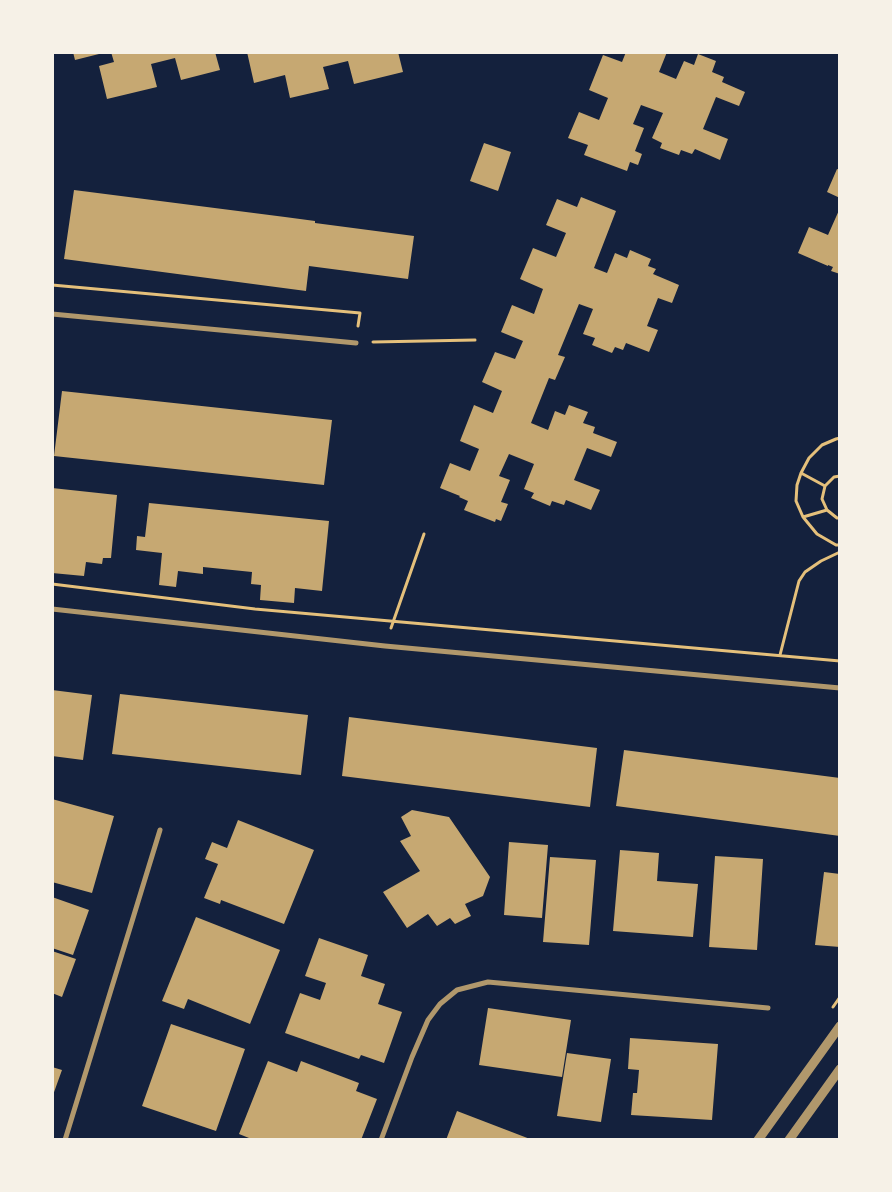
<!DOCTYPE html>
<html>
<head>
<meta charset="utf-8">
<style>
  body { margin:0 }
  #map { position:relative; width:892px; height:1192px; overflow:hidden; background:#14213d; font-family:Raleway,sans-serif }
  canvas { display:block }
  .frame { position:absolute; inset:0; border:54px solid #f6f1e7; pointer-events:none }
</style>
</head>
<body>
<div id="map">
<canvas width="892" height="1192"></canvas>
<div class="frame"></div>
</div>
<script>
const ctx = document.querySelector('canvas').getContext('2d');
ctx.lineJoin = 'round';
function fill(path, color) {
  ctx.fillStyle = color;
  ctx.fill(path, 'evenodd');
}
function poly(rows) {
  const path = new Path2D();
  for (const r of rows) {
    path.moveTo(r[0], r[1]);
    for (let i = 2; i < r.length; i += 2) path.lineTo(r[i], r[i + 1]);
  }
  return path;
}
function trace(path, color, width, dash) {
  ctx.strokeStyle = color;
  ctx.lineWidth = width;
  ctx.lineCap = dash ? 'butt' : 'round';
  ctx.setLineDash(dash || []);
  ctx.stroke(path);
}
fill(poly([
  [73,52,103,52,103,53,75,60],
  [111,52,215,52,220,70,181,80,175,58,151,64,157,87,107,99,99,66,114,62],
  [247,52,398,52,403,72,354,84,348,61,323,67,329,89,290,98,285,75,254,83],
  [626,52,667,52,659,72,676,79,684,61,694,65,698,54,716,61,712,72,724,77,722,82,745,92,739,106,716,97,703,129,728,139,720,160,695,149,692,154,681,150,679,155,660,148,662,143,652,138,663,113,641,105,633,124,644,128,635,151,642,154,638,165,630,162,627,171,584,155,588,145,568,138,579,112,599,120,608,98,589,90,603,55,622,62],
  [484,143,511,152,498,191,470,181],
  [837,169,840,170,840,198,827,192],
  [74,190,285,217,315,221,315,223,414,236,408,279,309,266,306,291,64,259],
  [581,197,616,211,594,268,607,273,615,253,627,258,630,250,651,259,648,266,656,269,653,274,679,285,672,303,658,298,647,326,658,330,649,352,626,343,623,350,615,347,612,353,592,345,595,338,583,334,593,309,579,304,558,355,565,357,555,380,549,378,531,423,548,430,555,411,565,415,569,405,588,412,583,423,595,427,593,433,617,442,611,457,587,448,574,480,600,490,591,510,566,500,564,505,552,501,550,506,531,498,534,493,524,489,534,464,509,454,499,476,510,480,501,502,508,504,501,521,496,519,495,522,464,510,468,501,459,497,460,496,440,488,450,463,470,471,479,449,460,441,474,405,493,413,502,391,482,382,495,352,515,359,523,341,501,332,512,305,534,314,543,289,520,279,533,248,556,257,566,233,546,225,557,199,577,207],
  [840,208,840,274,831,271,833,267,828,265,828,266,798,253,809,227,828,235],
  [62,391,332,420,324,485,54,456],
  [52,488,117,495,111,558,103,558,102,564,86,562,84,576,52,573],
  [149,503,329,521,322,591,295,588,294,603,260,600,261,585,251,584,252,572,203,567,203,574,178,571,176,587,159,585,162,553,136,550,137,536,145,537],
  [52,690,92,695,83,760,52,756],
  [120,694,308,715,301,775,112,754],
  [349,717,597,748,590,807,342,776],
  [624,750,840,778,840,836,616,806],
  [52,799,114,816,92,893,52,882],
  [412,810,449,817,490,877,483,896,465,904,471,916,455,924,450,918,437,926,428,914,407,928,383,892,420,871,400,841,411,836,401,817],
  [238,820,314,850,284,924,221,900,220,904,204,898,218,864,205,859,212,842,227,848],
  [509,842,548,845,542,918,504,915],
  [620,850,659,853,657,881,698,884,693,937,613,931],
  [715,856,763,859,757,950,709,947],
  [550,857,596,860,589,945,543,942],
  [824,872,840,874,840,947,815,945],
  [52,897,89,910,73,955,52,948],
  [196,917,280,950,250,1024,188,999,184,1009,162,1001],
  [319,938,368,955,361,976,385,984,378,1004,402,1012,384,1063,361,1055,359,1059,285,1033,300,993,320,1000,326,983,305,976],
  [52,951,76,959,62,997,52,993],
  [488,1008,571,1020,562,1077,479,1065],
  [171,1024,245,1049,216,1131,142,1106],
  [630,1038,718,1044,712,1120,631,1115,633,1093,637,1093,639,1070,628,1069],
  [567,1053,611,1059,601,1122,557,1116],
  [268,1061,297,1072,301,1061,359,1083,356,1091,377,1099,361,1140,254,1140,239,1134],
  [52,1067,62,1070,53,1095,52,1095],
  [457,1111,530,1139,530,1140,446,1140]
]), '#c6a872');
trace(poly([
  [52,285,360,313,358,326],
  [373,342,475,340],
  [840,438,836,439,822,445,809,458,801,473,797,485,796,501,803,517,817,534,836,545,840,545],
  [801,473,825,486],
  [840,476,834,477,825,486,822,499,827,510,837,518,840,518],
  [803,517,827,510],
  [52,584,255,609,840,661],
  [391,628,424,534],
  [780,655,799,581,805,572,821,561,840,552],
  [833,1007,840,997]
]), '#e5c07b', 3);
trace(poly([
  [52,314,356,343],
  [52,609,385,646,840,688],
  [65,1140,160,830],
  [381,1140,412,1057,428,1020,440,1004,457,990,488,982,768,1008]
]), '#b1986c', 5);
trace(poly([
  [758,1140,840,1026],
  [789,1140,840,1069]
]), '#b1986c', 9);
</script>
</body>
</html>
